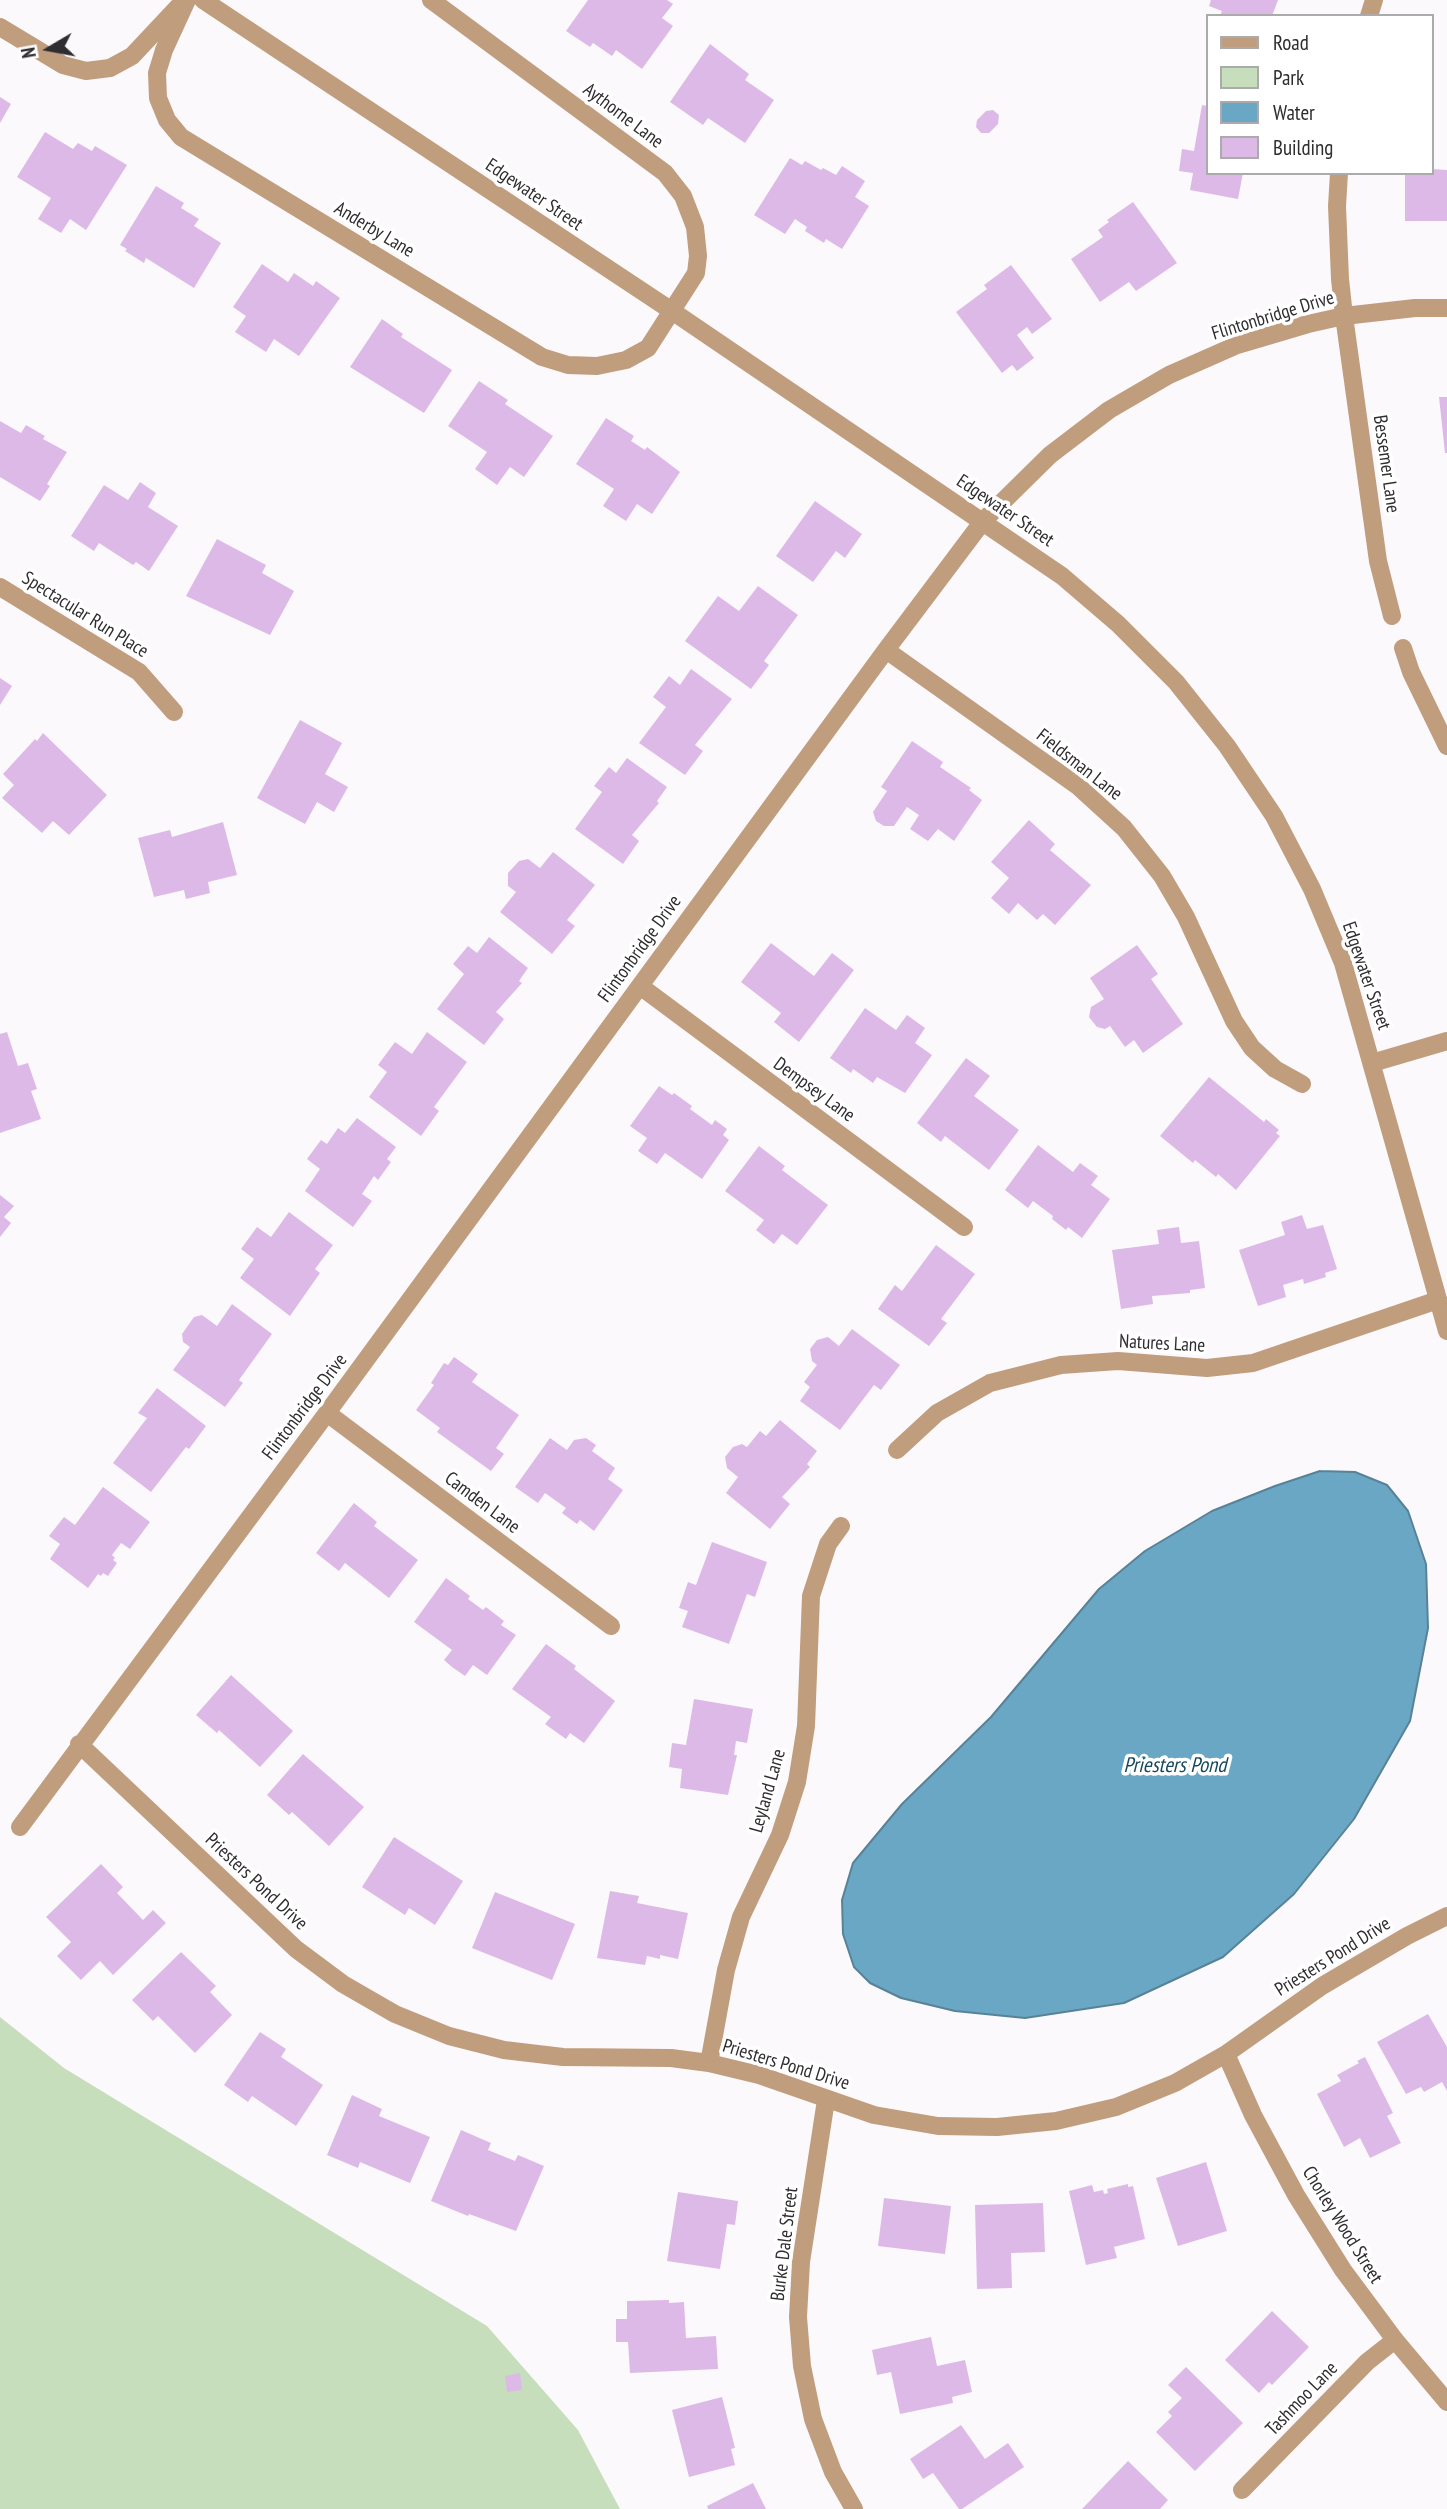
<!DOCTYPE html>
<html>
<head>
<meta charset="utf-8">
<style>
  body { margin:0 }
  #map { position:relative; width:1447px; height:2509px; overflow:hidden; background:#fcf9fd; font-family:"PT Sans Narrow",sans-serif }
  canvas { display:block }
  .legend { position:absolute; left:1206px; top:14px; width:228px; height:161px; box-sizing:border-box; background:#fff; border:2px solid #acabac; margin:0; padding:9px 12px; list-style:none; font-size:21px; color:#2f2d2f }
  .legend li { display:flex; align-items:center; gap:14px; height:35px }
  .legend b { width:35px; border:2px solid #acabac }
  .north { position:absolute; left:14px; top:14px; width:70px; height:70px; -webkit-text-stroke:5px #fff; paint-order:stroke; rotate:260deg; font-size:19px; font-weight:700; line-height:28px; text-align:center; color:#2f2d2f }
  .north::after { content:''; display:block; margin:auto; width:24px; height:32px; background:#2f2d2f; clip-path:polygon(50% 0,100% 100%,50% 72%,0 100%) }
</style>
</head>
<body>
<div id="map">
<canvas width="1447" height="2509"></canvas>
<ul class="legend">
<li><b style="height:9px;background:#c09d7d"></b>Road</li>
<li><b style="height:19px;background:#c7debd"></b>Park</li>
<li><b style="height:19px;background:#6aa7c4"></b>Water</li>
<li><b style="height:19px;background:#ddb9e8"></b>Building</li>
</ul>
<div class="north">N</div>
</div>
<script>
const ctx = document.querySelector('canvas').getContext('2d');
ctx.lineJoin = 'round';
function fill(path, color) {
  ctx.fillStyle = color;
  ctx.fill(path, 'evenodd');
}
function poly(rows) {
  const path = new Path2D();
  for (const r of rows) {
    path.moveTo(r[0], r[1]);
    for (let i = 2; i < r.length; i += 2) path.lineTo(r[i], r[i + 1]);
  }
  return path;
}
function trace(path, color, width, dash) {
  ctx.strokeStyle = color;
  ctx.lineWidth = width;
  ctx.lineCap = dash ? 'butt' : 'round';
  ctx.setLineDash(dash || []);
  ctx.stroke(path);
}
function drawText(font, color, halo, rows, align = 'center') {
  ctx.font = font + ' "PT Sans Narrow",sans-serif';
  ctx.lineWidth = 7;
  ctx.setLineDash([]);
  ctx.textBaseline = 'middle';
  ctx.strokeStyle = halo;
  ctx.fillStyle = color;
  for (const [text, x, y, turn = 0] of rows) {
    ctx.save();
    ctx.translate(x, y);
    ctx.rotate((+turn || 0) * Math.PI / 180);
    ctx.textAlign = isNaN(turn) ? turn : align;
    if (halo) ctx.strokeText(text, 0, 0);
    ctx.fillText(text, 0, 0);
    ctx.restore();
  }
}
fill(poly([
  [0,2017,64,2068,487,2326,578,2430,620,2509,0,2509]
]), '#c7debd');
const water = poly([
  [1320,1471,1355,1472,1387,1485,1408,1511,1426,1564,1428,1628,1410,1721,1354,1819,1294,1894,1223,1957,1124,2003,1025,2018,955,2011,901,1998,870,1983,854,1967,843,1934,842,1900,853,1863,902,1804,991,1717,1099,1589,1145,1551,1212,1511,1275,1486,1320,1471]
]);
fill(water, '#6aa7c4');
trace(water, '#588297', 2);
fill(poly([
  [588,0,667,0,673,4,662,18,673,26,642,69,616,50,612,56,593,43,590,47,566,31],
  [1211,0,1278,0,1272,16,1220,16,1222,11,1209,6],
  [710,44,749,74,745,80,774,100,745,143,708,118,703,125,670,102],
  [0,97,11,104,0,123],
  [1202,105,1207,106,1207,173,1243,173,1238,199,1190,190,1193,173,1179,171,1182,149,1194,151],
  [993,110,999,115,998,124,989,133,981,133,976,127,977,120,986,111],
  [45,132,73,149,78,143,92,151,95,146,127,165,86,230,70,219,61,233,38,219,51,198,17,177],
  [790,158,802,165,805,161,821,170,823,168,836,175,842,166,865,181,855,197,869,206,842,249,826,239,824,243,805,231,807,227,795,219,785,234,754,215],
  [1431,169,1447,170,1447,221,1405,221,1405,173,1431,173],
  [156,186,184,203,181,208,199,219,194,226,221,243,194,288,146,258,144,263,125,251,127,249,120,245],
  [1133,202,1177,263,1136,291,1129,282,1100,302,1071,259,1103,237,1098,230,1109,222,1107,220],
  [262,264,288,282,294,273,313,286,316,281,340,298,299,356,274,339,266,352,235,332,246,316,233,307],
  [1011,265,1052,319,1032,334,1027,327,1017,335,1034,358,1017,371,1012,365,1002,373,956,312,987,289,984,285],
  [382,319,403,334,401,337,452,370,424,413,350,367],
  [479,381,508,400,505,404,553,436,524,477,510,467,497,485,475,469,487,452,448,426],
  [1439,397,1447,397,1447,453,1445,453],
  [606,418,634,436,631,441,645,450,647,447,680,472,652,514,637,504,626,521,603,506,614,489,576,464],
  [0,421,21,433,26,425,45,436,43,439,67,452,47,484,50,486,40,501,0,477],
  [140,482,156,493,148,507,178,526,149,571,136,562,133,565,99,543,94,551,71,536,104,485,128,500],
  [815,501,862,534,845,558,836,551,813,582,776,556],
  [217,539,266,565,262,573,294,591,270,635,186,596],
  [758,586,798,615,764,661,769,665,751,689,685,641,718,596,739,611],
  [691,669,732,699,695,745,703,751,685,775,639,743,666,707,653,697,669,676,680,685],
  [0,678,12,686,0,705],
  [300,720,342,743,325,774,348,787,334,812,317,802,305,824,257,798],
  [43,733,107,795,69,835,53,821,42,833,2,798,14,785,3,774,35,739,37,741],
  [912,741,943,762,940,767,971,788,969,790,982,800,954,841,938,829,928,841,910,829,919,815,907,807,894,826,884,826,876,821,873,812,887,791,881,787],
  [627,758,667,787,657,801,659,803,632,835,639,841,623,864,575,829,602,792,594,786,609,767,616,773],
  [1029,820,1055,844,1050,850,1091,885,1055,925,1043,914,1037,920,1018,903,1009,914,991,898,1009,878,991,862],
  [223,822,237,875,208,882,210,893,186,899,184,890,154,897,138,838,170,830,172,837],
  [553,852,595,885,567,920,575,926,552,954,500,912,516,892,508,886,508,873,519,861,528,859,540,868],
  [489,937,528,968,519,981,522,983,496,1012,504,1019,484,1045,437,1009,464,974,453,964,468,946,477,953],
  [771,943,814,976,832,953,854,970,799,1042,774,1022,781,1013,741,982],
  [1137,945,1158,974,1151,979,1183,1024,1143,1053,1134,1040,1125,1047,1110,1026,1105,1029,1097,1027,1089,1017,1091,1007,1104,999,1090,978],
  [865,1008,896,1030,907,1015,925,1028,915,1043,932,1055,905,1093,877,1077,873,1083,853,1069,851,1073,830,1058],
  [7,1032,18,1066,28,1063,37,1089,31,1091,41,1119,0,1133,0,1034],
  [427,1032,467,1062,434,1107,439,1111,421,1136,369,1097,387,1072,378,1065,395,1042,412,1054],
  [966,1058,990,1076,974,1096,1019,1130,989,1170,945,1136,941,1142,917,1123],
  [1209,1077,1264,1122,1266,1119,1279,1130,1276,1133,1280,1136,1236,1190,1218,1174,1216,1177,1195,1160,1193,1163,1160,1136],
  [659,1086,672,1095,674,1093,692,1106,690,1109,712,1125,715,1120,727,1129,723,1135,729,1140,702,1179,665,1153,657,1164,638,1151,647,1138,630,1126],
  [357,1118,396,1147,387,1159,391,1162,378,1180,374,1176,362,1194,372,1201,353,1227,305,1191,320,1169,307,1159,321,1140,327,1144,338,1128,345,1133],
  [1038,1145,1073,1172,1080,1163,1098,1176,1091,1185,1110,1199,1082,1238,1068,1227,1066,1230,1052,1219,1053,1216,1033,1201,1028,1208,1005,1190],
  [759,1146,785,1166,782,1170,828,1205,797,1245,782,1234,774,1244,756,1230,764,1220,725,1191],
  [0,1195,14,1206,4,1217,11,1223,0,1237],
  [289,1212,333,1245,315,1269,320,1273,290,1316,240,1278,254,1259,241,1249,257,1227,271,1237],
  [1302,1215,1307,1229,1323,1225,1337,1269,1325,1273,1326,1277,1304,1284,1303,1279,1283,1285,1286,1297,1258,1306,1239,1250,1285,1235,1281,1222],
  [1179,1227,1181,1243,1199,1241,1205,1288,1190,1290,1190,1293,1152,1296,1153,1304,1121,1309,1112,1250,1159,1244,1157,1230],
  [936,1245,975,1274,941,1319,947,1323,929,1346,878,1309,895,1285,902,1291],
  [232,1304,272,1334,239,1380,243,1383,225,1407,173,1370,190,1347,183,1342,182,1334,194,1317,202,1315,217,1326],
  [852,1329,900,1365,881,1390,874,1385,840,1430,800,1401,810,1387,804,1382,817,1365,812,1361,810,1349,817,1340,828,1337,839,1346],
  [454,1357,478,1374,472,1382,519,1415,496,1448,504,1454,491,1471,437,1432,440,1428,416,1410,434,1385,431,1383,444,1363,448,1365],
  [157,1388,206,1426,189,1449,186,1447,151,1492,113,1463,147,1418,138,1413],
  [780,1420,817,1451,807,1464,810,1467,782,1497,790,1504,770,1529,726,1493,738,1477,727,1468,725,1457,733,1447,742,1444,747,1447,760,1431,766,1436],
  [550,1438,567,1450,574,1440,586,1438,596,1445,592,1451,615,1468,608,1479,623,1490,594,1531,580,1520,577,1524,562,1513,566,1508,545,1493,538,1503,515,1487],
  [103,1487,150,1522,130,1549,121,1543,112,1555,115,1558,113,1560,117,1563,108,1576,103,1573,101,1576,98,1574,88,1588,50,1559,60,1544,49,1536,64,1517,75,1525],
  [354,1503,377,1522,374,1526,418,1560,389,1598,345,1563,339,1571,316,1553],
  [712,1542,767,1562,755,1597,747,1594,729,1644,682,1627,688,1611,679,1608,688,1582,696,1585],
  [446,1578,470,1596,468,1599,483,1610,486,1607,504,1621,501,1625,516,1635,487,1675,473,1665,465,1676,452,1667,444,1660,452,1650,414,1622],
  [546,1644,576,1666,574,1669,615,1701,584,1743,570,1733,566,1739,545,1724,551,1717,512,1689],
  [231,1675,293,1731,260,1767,219,1730,217,1733,196,1715],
  [694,1699,753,1709,747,1743,736,1741,734,1755,737,1755,728,1795,680,1788,682,1769,669,1767,672,1743,686,1745],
  [303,1754,364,1807,329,1846,292,1812,289,1815,267,1795],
  [394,1837,463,1881,435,1925,409,1908,405,1915,362,1887],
  [101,1864,123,1887,117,1893,143,1920,153,1910,166,1923,113,1975,100,1961,81,1980,57,1956,71,1942,46,1917],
  [610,1891,639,1896,637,1903,688,1913,678,1959,660,1955,660,1959,647,1956,645,1965,597,1958],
  [495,1892,575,1924,552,1980,472,1948],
  [181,1952,216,1986,210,1992,232,2015,195,2053,158,2016,153,2021,132,2000],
  [1428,2014,1447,2047,1447,2091,1442,2082,1424,2092,1421,2087,1406,2094,1377,2042],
  [260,2032,286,2049,281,2057,323,2085,296,2126,252,2096,248,2102,224,2085],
  [1365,2057,1393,2113,1387,2116,1401,2143,1370,2158,1360,2138,1344,2147,1317,2094,1341,2081,1337,2075,1359,2063,1357,2061],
  [352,2095,382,2109,379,2116,430,2137,410,2183,360,2162,358,2168,327,2155],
  [461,2130,491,2143,488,2150,515,2161,518,2155,544,2166,516,2231,469,2214,468,2216,431,2201],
  [1206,2162,1227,2231,1178,2246,1156,2178],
  [1128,2184,1128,2187,1133,2186,1145,2239,1114,2247,1117,2258,1086,2265,1069,2191,1092,2185,1094,2192,1103,2190,1104,2194,1108,2193,1107,2189],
  [678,2192,738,2201,735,2225,727,2224,720,2269,667,2261],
  [884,2198,951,2206,945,2254,878,2246],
  [1043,2203,1045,2252,1011,2253,1012,2288,977,2289,975,2205],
  [669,2300,669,2303,684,2302,686,2338,716,2336,718,2369,630,2373,628,2342,616,2342,616,2319,627,2319,627,2301],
  [1272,2311,1309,2347,1272,2385,1269,2382,1259,2393,1225,2360],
  [931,2337,937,2366,965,2360,972,2392,952,2397,953,2403,900,2414,891,2372,877,2375,872,2350],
  [1186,2367,1243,2423,1195,2471,1156,2432,1172,2416,1168,2412,1182,2398,1168,2385],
  [520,2373,522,2390,507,2392,505,2376],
  [722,2397,735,2448,731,2449,735,2465,689,2477,672,2410],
  [961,2425,985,2459,1008,2443,1024,2467,962,2509,959,2509,933,2473,923,2479,910,2459],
  [1128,2461,1168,2500,1160,2509,1082,2509],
  [753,2483,766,2509,708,2509,707,2506]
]), '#ddb9e8');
trace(poly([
  [187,0,164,50,157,73,158,98,167,120,181,137,542,357,568,365,597,366,626,360,648,348,696,273,698,256,695,227,683,196,665,173,431,0],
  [1369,16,1374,0],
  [0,27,63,65,86,71,110,68,132,56,178,7],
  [1339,173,1337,206,1340,279,1344,316,1378,561,1392,616],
  [0,587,139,672,174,712],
  [1403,648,1411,672,1447,746],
  [886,650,1079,787,1124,828,1162,876,1186,917,1234,1021,1252,1048,1275,1069,1302,1084],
  [640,986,964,1227],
  [1372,1063,1447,1041],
  [327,1413,611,1626],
  [897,1450,937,1413,990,1383,1061,1365,1118,1361,1207,1368,1253,1363,1438,1300],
  [79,1744,296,1949,343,1984,395,2014,449,2036,504,2050,563,2057,671,2058,709,2063,759,2075,874,2115,938,2126,997,2127,1056,2121,1116,2107,1175,2083,1226,2054,1322,1986,1407,1936,1447,1916],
  [20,1827,327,1413,886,650,983,521,1050,455,1109,410,1169,375,1237,345,1308,324,1344,316,1415,308,1447,308],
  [1226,2054,1253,2115,1296,2195,1343,2270,1395,2340,1447,2402],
  [709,2063,726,1970,741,1917,780,1835,797,1782,806,1726,811,1596,828,1544,841,1526],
  [826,2100,801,2262,798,2317,802,2366,813,2419,833,2472,854,2509],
  [1242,2490,1367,2362,1395,2340]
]), '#c09d7d', 18);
trace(poly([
  [203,0,672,311,1062,576,1118,624,1176,682,1227,746,1274,816,1312,889,1343,963,1447,1331]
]), '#c09d7d', 18);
drawText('19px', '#2f2d2f', '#fff', [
  ["Aythorne Lane",623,116,37],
  ["Edgewater Street",534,195,34],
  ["Anderby Lane",374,230,31],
  ["Flintonbridge Drive",1273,316,-17],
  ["Bessemer Lane",1386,464,82],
  ["Edgewater Street",1005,511,34],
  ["Spectacular Run Place",85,615,32],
  ["Fieldsman Lane",1079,765,38],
  ["Flintonbridge Drive",640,949,-54],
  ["Edgewater Street",1366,976,71],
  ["Dempsey Lane",814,1090,36],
  ["Natures Lane",1162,1344,3],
  ["Flintonbridge Drive",305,1407,-53],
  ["Camden Lane",482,1503,37],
  ["Leyland Lane",768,1791,-74],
  ["Priesters Pond Drive",256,1882,43],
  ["Priesters Pond Drive",1333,1957,-32],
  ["Priesters Pond Drive",786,2065,17],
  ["Chorley Wood Street",1342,2225,58],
  ["Burke Dale Street",785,2244,-83],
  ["Tashmoo Lane",1302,2399,-46]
]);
drawText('italic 21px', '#16485d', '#fff', [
  ["Priesters Pond",1175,1766]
]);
</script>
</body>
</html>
